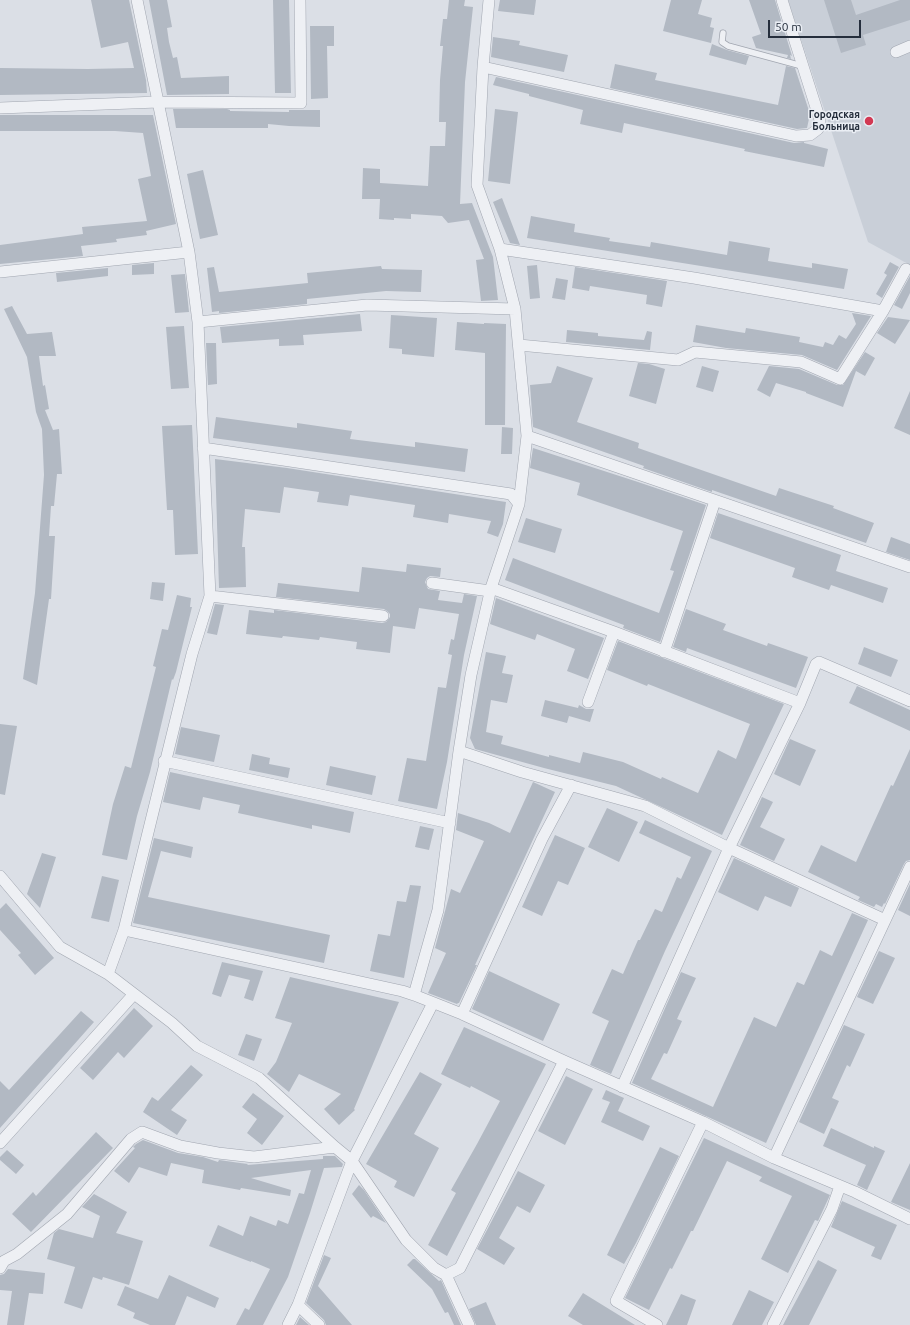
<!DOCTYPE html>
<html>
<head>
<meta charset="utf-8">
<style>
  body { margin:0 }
  #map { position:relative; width:910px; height:1325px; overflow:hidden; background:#dbdfe6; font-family:Ubuntu,sans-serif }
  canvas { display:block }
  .scale { position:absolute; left:768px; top:20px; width:93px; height:18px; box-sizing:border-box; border:2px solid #252e3c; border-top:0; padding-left:5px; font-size:12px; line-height:14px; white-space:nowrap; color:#252e3c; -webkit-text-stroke:3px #eaeef4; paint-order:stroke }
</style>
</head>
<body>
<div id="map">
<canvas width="910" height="1325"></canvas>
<div class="scale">50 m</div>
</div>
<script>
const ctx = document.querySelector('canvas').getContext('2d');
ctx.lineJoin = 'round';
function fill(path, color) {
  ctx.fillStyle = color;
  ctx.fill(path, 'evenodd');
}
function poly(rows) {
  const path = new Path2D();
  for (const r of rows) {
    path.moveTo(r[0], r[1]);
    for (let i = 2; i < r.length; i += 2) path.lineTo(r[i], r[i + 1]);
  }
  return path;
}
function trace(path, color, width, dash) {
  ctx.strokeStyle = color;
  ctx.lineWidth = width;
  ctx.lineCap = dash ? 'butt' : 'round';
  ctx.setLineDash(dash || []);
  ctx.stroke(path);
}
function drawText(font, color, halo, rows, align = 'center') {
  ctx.font = font + ' Ubuntu,sans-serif';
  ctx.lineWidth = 3;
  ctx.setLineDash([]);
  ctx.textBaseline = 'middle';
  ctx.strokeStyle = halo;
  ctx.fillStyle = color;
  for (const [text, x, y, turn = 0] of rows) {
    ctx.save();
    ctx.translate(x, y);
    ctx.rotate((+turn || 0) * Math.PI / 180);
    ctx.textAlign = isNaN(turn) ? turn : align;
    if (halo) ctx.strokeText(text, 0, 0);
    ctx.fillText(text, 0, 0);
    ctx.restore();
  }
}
fill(poly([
  [788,0,910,0,910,265,868,242]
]), '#c9cfd8');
fill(poly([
  [91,0,129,0,146,80,147,93,0,95,0,68,88,69,134,68,128,42,101,48],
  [149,0,167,0,172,27,167,28,169,42,173,58,177,57,181,78,229,76,229,94,167,95],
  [273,0,289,0,291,93,275,93],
  [449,0,465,0,464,6,473,7,465,82,460,204,472,203,493,257,498,300,481,301,476,260,484,259,469,220,448,223,442,216,411,214,411,219,394,218,394,220,379,219,380,199,362,199,363,168,380,169,380,183,428,186,430,146,445,146,446,122,439,122,440,80,443,46,440,46,443,19,447,19],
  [500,0,536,0,534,15,498,11],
  [671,0,702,0,698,14,712,18,710,27,714,28,711,43,663,31],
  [749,0,775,0,792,56,790,55,791,59,787,58,788,55,756,48,752,37,761,34],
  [824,0,851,0,856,15,900,0,910,0,910,20,863,35,866,45,841,53],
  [310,26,334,26,334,46,327,46,328,98,311,99],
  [493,37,520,41,519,45,568,55,564,72,491,57],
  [712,44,727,50,749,56,746,65,709,55],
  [615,64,657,73,655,80,778,105,786,66,795,68,810,114,807,128,797,129,610,88],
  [496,77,794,143,804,142,804,143,828,149,824,167,744,151,745,149,624,123,622,133,580,124,583,110,529,96,529,94,493,85],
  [173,109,227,109,230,110,230,111,289,112,289,110,320,110,320,127,289,126,268,124,268,128,176,128],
  [495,109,518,112,510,184,488,181],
  [0,115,153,115,176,224,146,231,147,235,116,239,117,242,81,246,83,256,0,264,0,245,83,234,82,227,147,221,138,179,151,176,143,133,115,131,0,131],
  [203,170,218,235,200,239,187,174],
  [502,198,520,245,510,243,493,202],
  [531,216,575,224,574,232,610,238,609,241,650,247,651,242,727,255,729,241,770,248,768,261,812,268,812,263,848,269,844,289,527,238],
  [890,262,899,267,882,298,876,294,887,275,884,273],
  [154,263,154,274,132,275,132,265],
  [537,265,540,298,530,299,527,266],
  [381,266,382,269,422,270,421,292,386,291,307,299,307,304,219,313,219,311,212,312,207,268,214,267,219,292,308,283,307,273],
  [575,267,667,281,662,307,646,304,647,295,590,286,589,291,572,288],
  [108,268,108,276,57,282,56,273],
  [185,274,189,312,175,313,171,275],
  [910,276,910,293,902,309,894,305],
  [556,278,568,280,565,300,552,298],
  [12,306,27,334,52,332,56,356,39,356,43,386,45,385,49,409,45,410,53,430,59,429,62,474,57,474,54,506,51,506,49,536,55,536,51,599,49,599,37,685,23,679,35,593,44,475,42,429,36,412,27,357,4,309],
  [852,313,871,316,837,370,802,355,726,348,693,342,696,325,745,333,746,328,800,337,799,342,823,347,825,342,833,345,839,335,846,339,856,324],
  [360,314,362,331,303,335,304,345,279,346,279,339,222,343,220,327],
  [391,315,437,318,434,357,402,354,402,349,389,348],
  [888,317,910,320,895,344,877,333],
  [457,322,484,324,484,323,506,324,505,425,485,425,485,353,455,350],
  [184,326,189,388,171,389,166,327],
  [567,330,598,333,598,336,644,340,647,331,652,332,650,350,566,342],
  [206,343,216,343,217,384,208,385],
  [865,352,875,358,865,376,856,371,843,407,806,393,806,392,776,383,770,397,757,390,769,366,799,369,837,385,843,385],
  [638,363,649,364,665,369,656,404,629,396],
  [557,366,593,378,577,422,639,443,638,448,776,496,779,488,834,506,833,508,874,523,866,543,712,490,712,492,643,468,644,466,533,427,530,385,551,383],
  [702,366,719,371,713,392,696,387],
  [910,391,910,435,894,428],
  [216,417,297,428,297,423,352,431,350,439,415,447,415,442,468,449,465,472,213,438],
  [192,425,198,554,175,555,173,510,167,510,162,426],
  [502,427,513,428,512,454,501,454],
  [533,448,638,482,706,505,660,642,623,628,624,625,621,624,505,580,513,558,659,613,674,571,670,570,683,531,577,495,580,483,530,468],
  [215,459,287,468,506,502,503,524,498,537,487,533,491,521,449,514,448,523,413,517,415,505,350,495,348,506,317,502,319,492,284,487,280,513,245,509,242,547,245,547,246,587,219,588],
  [718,513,841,555,836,571,888,588,883,603,831,585,829,590,792,577,795,568,710,538],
  [526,518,562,529,555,553,518,542],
  [891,537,910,544,910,560,886,552],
  [407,564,441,568,440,577,430,576,427,578,425,582,428,589,440,591,438,600,462,603,464,594,477,596,464,655,447,762,437,809,398,801,407,758,426,761,438,687,446,688,452,655,448,654,451,639,454,640,459,614,419,608,415,629,393,626,390,653,356,649,357,642,320,637,319,640,283,636,282,638,246,634,249,610,274,613,274,610,382,623,386,622,390,617,390,614,387,611,384,609,276,597,278,583,359,592,362,567,406,572],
  [152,582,165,583,163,601,150,599],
  [177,595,191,598,190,607,192,607,176,672,173,680,172,679,150,772,137,816,127,860,102,855,113,804,125,766,131,768,156,667,153,666,162,629,168,630],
  [496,598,604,638,588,679,567,671,575,649,537,634,535,640,490,624],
  [215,604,224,605,217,635,207,633],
  [686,609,726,624,723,630,767,646,768,643,808,657,796,688,687,648,686,652,673,647],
  [618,641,784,704,722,835,616,786,544,768,475,749,470,738,486,652,506,656,502,673,513,675,507,703,491,700,486,732,503,736,501,744,549,757,549,755,580,763,583,752,623,762,661,779,662,777,698,793,718,750,736,759,750,724,648,684,647,686,607,670],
  [864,647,898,660,891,677,858,664],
  [857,686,910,710,910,731,849,703],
  [545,700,578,708,579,705,586,709,594,709,590,722,569,716,567,723,541,716],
  [0,724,17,726,5,795,0,794],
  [181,727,220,735,214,762,175,754],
  [790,739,816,750,800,786,774,774],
  [910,749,910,860,906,861,904,864,885,904,884,903,882,907,876,904,874,907,858,900,860,897,808,872,821,845,856,862,891,785,893,786],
  [252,754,270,758,269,764,290,768,288,778,249,770],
  [330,766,376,776,372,795,326,785],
  [170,772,354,812,350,833,312,825,312,829,238,813,240,805,203,797,200,810,163,802],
  [533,782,555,792,475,965,477,965,459,1003,458,1003,457,1004,428,993,446,953,435,948,451,889,460,893,484,841,456,830,458,813,489,823,510,833],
  [762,797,773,802,760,827,785,839,774,861,740,845],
  [607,808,638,822,619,862,588,847],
  [645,820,712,851,665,951,611,1074,590,1065,609,1021,592,1013,612,969,623,974,638,940,640,940,655,909,662,912,677,877,681,879,691,857,639,833],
  [420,826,434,829,429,850,415,847],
  [555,835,585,848,568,885,558,881,542,916,522,907],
  [154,838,193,847,191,858,161,851,148,897,330,935,324,963,133,923],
  [42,853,56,857,40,908,27,894],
  [734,858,799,888,791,907,765,896,758,911,718,892],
  [102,876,119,880,109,922,91,918],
  [910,884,910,916,898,910],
  [410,885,421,886,404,978,370,971,378,934,390,936,397,901,406,902],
  [6,903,54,958,35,975,18,955,21,953,0,930,0,909],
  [852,913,868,920,766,1143,632,1083,681,972,696,978,677,1019,682,1021,667,1054,664,1053,651,1079,713,1107,754,1017,776,1027,797,982,804,985,820,950,832,956],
  [879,951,895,958,873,1004,857,997],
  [222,962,263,971,253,1001,244,998,250,980,229,975,221,997,212,994],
  [489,971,560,1004,543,1041,472,1009],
  [290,977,399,1002,354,1109,355,1110,339,1125,324,1109,341,1094,299,1074,289,1092,267,1074,276,1062,292,1023,275,1018],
  [134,1008,153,1026,124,1058,118,1052,93,1080,80,1068],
  [81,1011,94,1022,0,1128,0,1081,9,1090],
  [844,1025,865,1034,850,1067,847,1065,832,1098,839,1101,824,1134,799,1122],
  [464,1027,546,1064,447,1256,428,1245,456,1193,451,1190,477,1144,500,1101,471,1086,470,1088,441,1074],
  [246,1034,262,1039,254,1061,238,1055],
  [191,1065,203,1075,171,1110,187,1120,177,1135,143,1112,152,1097,158,1101],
  [420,1072,442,1084,414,1134,439,1148,414,1197,394,1187,397,1181,366,1164],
  [566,1076,593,1089,565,1145,538,1131],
  [606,1090,624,1098,618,1111,650,1126,643,1141,601,1122,610,1102,602,1099],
  [253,1093,284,1116,262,1145,247,1133,257,1119,242,1107],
  [831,1128,874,1148,874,1146,885,1151,867,1190,857,1185,866,1165,823,1146],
  [96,1132,113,1148,31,1232,12,1214,33,1192,36,1196],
  [704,1138,830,1195,818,1221,815,1220,788,1273,761,1259,792,1196,759,1181,762,1177,727,1161,693,1231,691,1231,672,1269,670,1268,649,1310,625,1298],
  [143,1140,178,1153,203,1157,218,1162,219,1160,240,1163,248,1164,247,1165,323,1159,323,1156,335,1156,343,1164,342,1167,324,1168,310,1213,288,1277,263,1325,236,1325,245,1308,249,1310,270,1269,251,1261,251,1262,209,1246,218,1225,243,1236,250,1216,276,1226,278,1220,288,1224,299,1193,304,1194,311,1170,251,1178,291,1190,290,1196,241,1188,240,1190,202,1183,204,1170,171,1163,167,1176,139,1167,129,1183,114,1171,135,1148,133,1147,136,1144],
  [660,1147,679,1156,636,1243,624,1264,607,1255],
  [7,1150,24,1165,16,1174,0,1160,0,1157],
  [910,1163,910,1210,891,1202],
  [518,1171,545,1185,530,1213,517,1206,499,1238,515,1248,504,1265,477,1249],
  [359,1185,364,1190,386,1223,373,1216,371,1218,352,1194],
  [94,1194,127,1212,116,1233,143,1241,129,1285,103,1277,102,1280,93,1277,82,1309,64,1303,75,1267,47,1259,54,1233,59,1229,93,1238,100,1216,82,1207],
  [842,1201,897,1225,881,1260,871,1256,875,1247,831,1227],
  [324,1255,331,1258,318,1286,352,1325,326,1325,324,1320,306,1303],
  [413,1259,415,1259,439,1281,441,1280,461,1325,454,1325,448,1312,445,1313,432,1289,407,1265],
  [818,1260,837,1270,809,1325,783,1325],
  [8,1269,45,1273,43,1294,29,1293,24,1325,7,1325,12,1291,0,1290,0,1275,4,1274],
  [169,1275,219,1298,215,1308,187,1296,175,1325,150,1325,133,1318,135,1313,117,1305,125,1286,158,1299],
  [749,1290,774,1302,762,1325,732,1325],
  [583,1293,635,1325,583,1325,568,1316],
  [681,1294,696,1300,687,1325,666,1325],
  [486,1302,496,1325,476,1325,469,1309],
  [300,1317,309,1325,296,1325]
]), '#b2b9c3');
const lane = poly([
  [723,33,722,42,728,46,802,66]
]);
const street = poly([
  [896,52,910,46],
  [483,67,796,136,810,135,818,129,820,120,782,0],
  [0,108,158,102,301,103,300,0],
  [500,249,694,278,883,311],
  [0,272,189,252],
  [198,322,367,305,515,309],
  [519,345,678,360,695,352,801,362,840,379,883,311,906,269],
  [527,436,910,567],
  [203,448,511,494,519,504],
  [432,583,490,591],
  [491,588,614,632,800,703],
  [210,596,383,616],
  [664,652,715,501],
  [588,702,614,632],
  [459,751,522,772,645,806,729,848,885,920],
  [164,761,450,823],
  [0,876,60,947,108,974,172,1023,197,1046,259,1078,335,1147,352,1161,406,1240,434,1268,446,1275,469,1325],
  [124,930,402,991,414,995,462,1014,564,1061,703,1122,774,1158,855,1192,910,1219],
  [108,974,124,930,192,654,210,596,198,322,189,252,137,0],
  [414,995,438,910,459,751,471,675,491,588,519,504,527,436,515,309,500,249,477,185,483,67,489,0],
  [462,1014,542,839,571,785],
  [622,1087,729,848,800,703,816,664,819,662,910,701],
  [0,1143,134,994],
  [774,1158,910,867],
  [0,1268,4,1261,17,1254,67,1214,131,1139,142,1132,180,1146,218,1153,254,1157,335,1147],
  [446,1275,460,1268,564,1061],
  [298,1305,319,1325],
  [288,1325,298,1305,352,1161,433,1003],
  [657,1325,616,1301,703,1122],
  [773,1325,832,1209,840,1186]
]);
trace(lane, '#a1a6b0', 7);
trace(street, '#a1a6b0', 12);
trace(lane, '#eef0f4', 5.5);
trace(street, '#eef0f4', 11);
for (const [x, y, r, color] of [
  [869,121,5,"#d23953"]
]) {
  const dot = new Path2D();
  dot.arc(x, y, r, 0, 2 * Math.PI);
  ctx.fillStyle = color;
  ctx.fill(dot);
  trace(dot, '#eaeef4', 1.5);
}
drawText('bold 10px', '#252e3c', '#eaeef4', [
  ["Городская",860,115],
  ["Больница",860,127]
], 'right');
</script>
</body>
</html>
